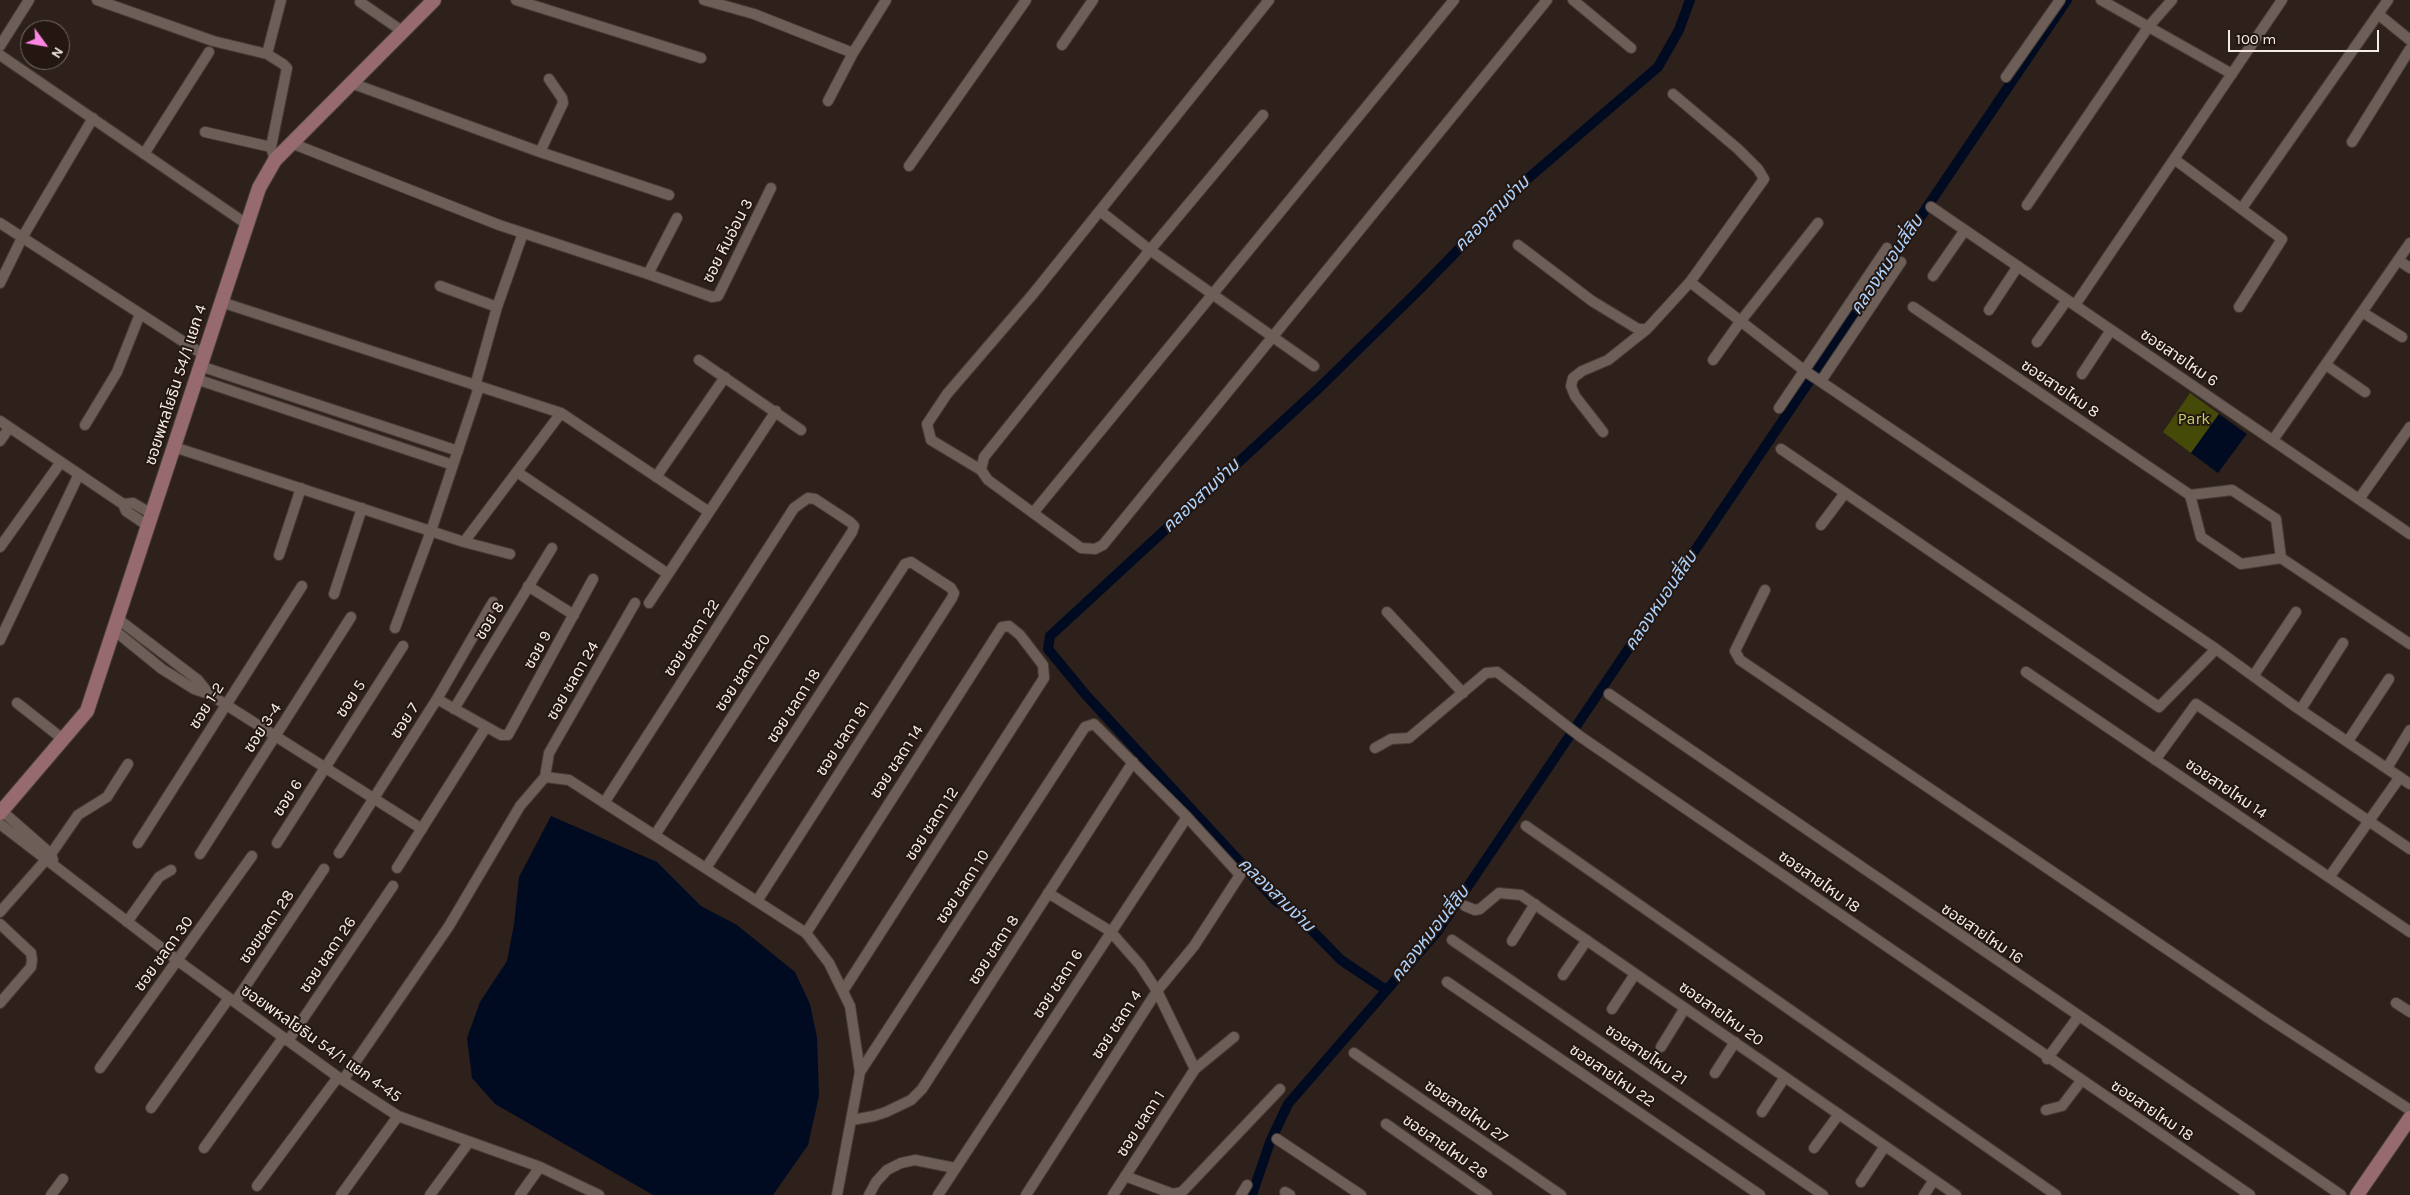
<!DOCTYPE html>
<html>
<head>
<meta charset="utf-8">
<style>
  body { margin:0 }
  #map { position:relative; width:2410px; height:1195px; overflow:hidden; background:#2e211b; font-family:Karla,sans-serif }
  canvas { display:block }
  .north { position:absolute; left:20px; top:20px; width:50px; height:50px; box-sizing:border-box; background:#241712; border:1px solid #776c67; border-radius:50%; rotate:122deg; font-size:14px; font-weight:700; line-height:20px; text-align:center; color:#f4ebe7 }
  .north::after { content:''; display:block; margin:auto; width:18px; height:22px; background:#fc86e3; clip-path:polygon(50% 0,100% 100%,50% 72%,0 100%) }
  .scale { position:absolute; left:2228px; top:30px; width:151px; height:22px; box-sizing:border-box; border:2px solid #f4ebe7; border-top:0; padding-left:6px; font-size:15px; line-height:18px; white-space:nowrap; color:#f4ebe7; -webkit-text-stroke:4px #241712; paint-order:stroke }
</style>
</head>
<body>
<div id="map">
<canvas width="2410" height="1195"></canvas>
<div class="north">N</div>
<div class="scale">100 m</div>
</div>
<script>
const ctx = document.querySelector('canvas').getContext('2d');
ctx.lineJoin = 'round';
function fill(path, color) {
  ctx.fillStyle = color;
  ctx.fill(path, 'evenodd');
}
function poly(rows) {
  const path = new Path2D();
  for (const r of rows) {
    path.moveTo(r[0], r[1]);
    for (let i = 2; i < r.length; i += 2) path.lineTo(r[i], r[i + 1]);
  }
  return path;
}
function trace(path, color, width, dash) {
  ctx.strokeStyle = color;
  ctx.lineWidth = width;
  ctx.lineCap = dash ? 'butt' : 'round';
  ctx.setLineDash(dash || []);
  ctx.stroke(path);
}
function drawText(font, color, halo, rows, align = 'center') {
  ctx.font = font + ' Karla,"Noto Sans Thai",sans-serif';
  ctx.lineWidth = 4;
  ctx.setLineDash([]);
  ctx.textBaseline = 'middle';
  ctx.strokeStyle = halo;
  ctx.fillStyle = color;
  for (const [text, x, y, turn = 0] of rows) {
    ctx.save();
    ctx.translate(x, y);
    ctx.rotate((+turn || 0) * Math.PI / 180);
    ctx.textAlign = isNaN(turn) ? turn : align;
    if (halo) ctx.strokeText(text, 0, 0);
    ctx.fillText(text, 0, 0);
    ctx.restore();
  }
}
fill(poly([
  [2190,393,2219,414,2191,453,2163,432]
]), '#464a08');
fill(poly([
  [2219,414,2247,434,2218,473,2191,453],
  [551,816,657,862,701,906,737,925,795,972,810,1004,817,1037,819,1096,808,1145,773,1195,653,1195,495,1104,472,1078,467,1038,480,1002,507,961,514,924,519,877]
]), '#000b21');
trace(poly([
  [1386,990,1341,960,1296,914,1276,901,1085,694,1048,649,1050,636,1319,388,1419,290,1525,181,1658,67,1679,30,1690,0],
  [1252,1195,1270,1142,1288,1104,1437,932,2067,0]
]), '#000b21', 10);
const street = poly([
  [97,0,213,41,267,54,283,64,287,68,271,147,275,160],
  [516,0,701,58],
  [704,0,754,14,853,53],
  [1269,0,1033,294,947,394,927,424,931,440,981,470,988,480,1081,548,1095,549,1103,545,1547,0],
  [1573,0,1631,48],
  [2101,0,2232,74],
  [360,2,402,31],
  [2378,14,2410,40],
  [1062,45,1093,0],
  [0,46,29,0],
  [267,54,281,0],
  [0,55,248,225],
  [2006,77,2060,0],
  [351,83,540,152,669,195],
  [828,101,853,53,886,0],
  [205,132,271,147],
  [2352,142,2410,49],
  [291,143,499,225,648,274,677,218],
  [540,152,563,103,562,98,549,79],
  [144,154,209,52],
  [2174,159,2282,239,2239,307],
  [909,166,1026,0],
  [2027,205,2149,26,2172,0],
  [1931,207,2410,534],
  [2242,208,2388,0],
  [1100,211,1150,250,1314,366],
  [0,223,204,355],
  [1518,245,1592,301,1638,329,1647,329,1690,282,1764,179,1758,169,1738,149,1673,94],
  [2398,260,2410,268],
  [648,274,712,297,718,296,771,188],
  [1933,276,1965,230],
  [1690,282,1805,371,2216,649,2293,705,2410,784],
  [0,283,22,238,93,118],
  [440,286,497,307],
  [221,302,561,413,709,512],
  [2075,305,2282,0],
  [1913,307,2190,495,2232,490,2276,519,2281,558],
  [1989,310,2018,266],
  [2362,312,2402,337],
  [2037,342,2067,300],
  [699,360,801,430],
  [1713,360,1740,322,1818,223],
  [2326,365,2365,392],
  [200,366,458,451],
  [2082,374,2111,330],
  [196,379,453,465],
  [1821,381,1901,262],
  [475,386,497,307,523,233],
  [1779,408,1887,248],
  [0,421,123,504,126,511,148,526],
  [85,425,117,372,140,314],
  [1603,432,1575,396,1571,386,1573,378,1582,371,1608,360,1647,329],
  [2273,440,2410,243],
  [0,441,9,428],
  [174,447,464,542,510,554],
  [1781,449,2159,707,2216,649],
  [981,470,984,457,1150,250,1263,115],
  [517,472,668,574],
  [656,477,725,377],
  [2190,495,2201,537,2241,564,2281,558,2410,644],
  [2359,499,2410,427],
  [123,504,133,503,152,514],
  [1033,513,1454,0],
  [1821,525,1845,493],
  [464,542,561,413],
  [0,547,61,462],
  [279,555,301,488],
  [528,586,574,615],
  [1765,590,1735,651,1740,660,2267,1017,2410,1110],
  [334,594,362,508],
  [649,603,776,411],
  [1387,612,1463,693],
  [118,619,198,680,209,694],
  [395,628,431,531,479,387],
  [114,630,162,669,194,689,209,694,422,829],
  [0,640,79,474],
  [2026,672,2410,932],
  [2254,675,2296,612],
  [1609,694,2341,1195],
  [437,699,501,735,508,735,593,579],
  [17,703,64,740],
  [454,709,552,548],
  [2301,709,2343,643],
  [2348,741,2389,679],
  [1375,748,1391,739,1409,738,1486,673,1497,672,1581,737,2250,1195],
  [2155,760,2196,704,2410,849],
  [2387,768,2410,730],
  [545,777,569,780,806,933,829,963,850,1006,860,1072,837,1195],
  [545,777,549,753,635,603],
  [604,803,794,508,808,498,815,499,850,522,854,526,852,532,655,835],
  [2,811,51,854,53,860],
  [0,824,185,966,338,1077,398,1116,540,1167,599,1195],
  [1526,826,2056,1195],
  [138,843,302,586],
  [277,843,403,646],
  [339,853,437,699,493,602],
  [200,854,351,617],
  [397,868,486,727],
  [706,868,905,564,911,562,951,588,954,593,952,598,757,901],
  [2330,876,2400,777],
  [1048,893,1110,931,1140,965,1157,991,1195,1069],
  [1465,906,1475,910,1480,909,1499,893,1521,895,1956,1195],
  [0,912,51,854,78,815,107,797,128,764],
  [127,922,159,877,171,870],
  [0,924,31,953,32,960,31,967,0,1003],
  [806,933,1002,627,1009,626,1020,635,1043,665,1044,678,843,991],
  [1452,940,1823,1195],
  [1512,941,1535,904],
  [1563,975,1587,940],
  [1447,982,1760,1195],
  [235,1002,324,869],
  [2396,1003,2410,1012],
  [1612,1009,1635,974],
  [288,1041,393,886],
  [1661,1047,1685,1008],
  [1354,1053,1561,1195],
  [2047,1059,2078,1017],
  [100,1068,252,856],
  [860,1072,1085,727,1094,724,1187,817,1240,875,1194,946,1157,991,1026,1195],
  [1715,1073,1735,1042],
  [343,1080,449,926,520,806,545,777],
  [151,1108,229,998],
  [2046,1110,2062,1106,2081,1081],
  [1762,1112,1785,1077],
  [852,1120,874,1116,886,1112,911,1100,922,1089,1133,762],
  [1386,1124,1487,1195],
  [1277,1139,1361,1195],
  [204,1148,283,1038],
  [1814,1148,1839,1114],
  [1125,1176,1173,1194,1182,1192,1280,1089],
  [1861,1182,1885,1146],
  [257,1186,338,1077],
  [1285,1192,1290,1195],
  [51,1195,63,1179],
  [341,1195,398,1116],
  [430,1195,469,1142],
  [520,1195,540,1167],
  [869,1195,876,1182,887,1170,901,1163,915,1160,955,1168],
  [938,1195,1187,817],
  [1113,1195,1195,1069,1234,1037],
  [1241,1195,1247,1185],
  [1924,1195,1934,1180]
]);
const secondary = poly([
  [0,813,87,711,259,188,275,160,434,0],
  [2357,1195,2410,1118]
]);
trace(street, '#463c38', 12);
trace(secondary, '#463c38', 16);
trace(street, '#6d5e58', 10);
trace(secondary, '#966a6e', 14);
drawText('16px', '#f4ebe7', '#241712', [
  ["ซอย หินอ่อน 3",728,241,-63],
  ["ซอยสายไหม 6",2179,358,34],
  ["ซอยพหลโยธิน 54/1 แยก 4",176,385,-72],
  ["ซอยสายไหม 8",2060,389,34],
  ["ซอย 8",490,621,-59],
  ["ซอย ชลดา 22",692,638,-57],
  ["ซอย 9",538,650,-62],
  ["ซอย ชลดา 20",743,673,-57],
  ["ซอย ชลดา 24",573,681,-60],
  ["ซอย 5",351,699,-57],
  ["ซอย 1-2",207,706,-58],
  ["ซอย ชลดา 18",794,706,-57],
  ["ซอย 7",405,721,-57],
  ["ซอย 3-4",263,728,-57],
  ["ซอย ชลดา 81",843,739,-57],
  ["ซอย ชลดา 14",897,762,-57],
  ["ซอยสายไหม 14",2226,789,34],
  ["ซอย 6",288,798,-57],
  ["ซอย ชลดา 12",932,824,-57],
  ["ซอยสายไหม 18",1819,882,35],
  ["ซอย ชลดา 10",963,887,-57],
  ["ซอยชลดา 28",267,927,-56],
  ["ซอยสายไหม 16",1982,934,34],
  ["ซอย ชลดา 8",994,950,-57],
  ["ซอย ชลดา 30",164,954,-54],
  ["ซอย ชลดา 26",328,955,-56],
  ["ซอย ชลดา 6",1058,984,-57],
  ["ซอยสายไหม 20",1721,1014,35],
  ["ซอย ชลดา 4",1117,1025,-57],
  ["ซอยพหลโยธิน 54/1 แยก 4-45",321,1044,35],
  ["ซอยสายไหม 21",1646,1055,34],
  ["ซอยสายไหม 22",1612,1076,34],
  ["ซอยสายไหม 18",2152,1111,34],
  ["ซอยสายไหม 27",1466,1112,35],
  ["ซอย ชลดา 1",1141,1124,-57],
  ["ซอยสายไหม 28",1445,1147,35]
]);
drawText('16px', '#c4cd6d', '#241712', [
  ["Park",2194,419]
]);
drawText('italic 18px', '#add3fd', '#241712', [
  ["คลองสามง่าม",1492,214,-45],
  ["คลองหมอนสี่สิบ",1887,265,-56],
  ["คลองสามง่าม",1201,496,-43],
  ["คลองหมอนสี่สิบ",1661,601,-56],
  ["คลองสามง่าม",1276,895,44],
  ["คลองหมอนสี่สิบ",1430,934,-52]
]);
</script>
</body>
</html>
